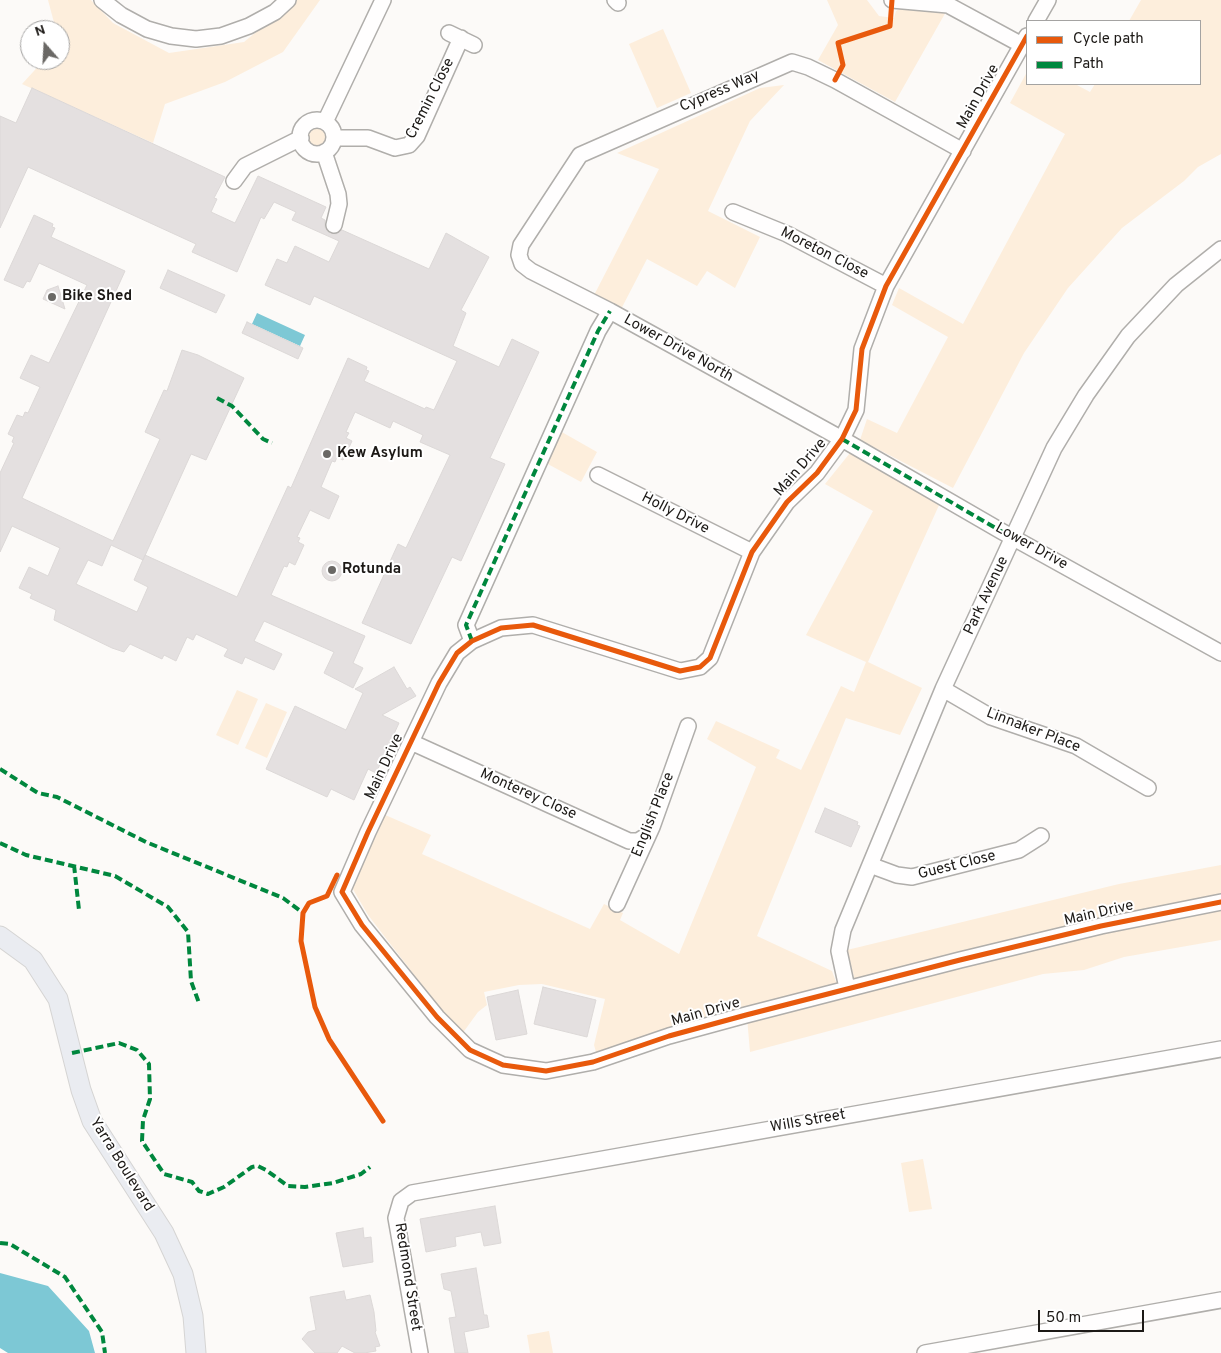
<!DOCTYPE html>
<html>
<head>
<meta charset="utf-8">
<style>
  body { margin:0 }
  #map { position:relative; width:1221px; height:1353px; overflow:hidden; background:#fcfaf8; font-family:Overpass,sans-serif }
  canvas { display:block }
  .legend { position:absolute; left:1026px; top:20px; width:175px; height:65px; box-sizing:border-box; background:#fff; border:1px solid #a4a3a2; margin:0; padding:6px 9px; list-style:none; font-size:15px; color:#1c1916 }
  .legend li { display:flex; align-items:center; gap:10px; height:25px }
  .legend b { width:25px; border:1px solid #a4a3a2 }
  .north { position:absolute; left:20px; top:20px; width:50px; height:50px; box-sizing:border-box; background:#fff; border:1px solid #a4a3a2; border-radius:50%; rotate:341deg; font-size:14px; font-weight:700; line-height:20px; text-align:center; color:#1c1916 }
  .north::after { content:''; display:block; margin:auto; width:18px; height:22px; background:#6a6865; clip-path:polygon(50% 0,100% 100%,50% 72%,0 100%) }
  .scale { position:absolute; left:1038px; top:1310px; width:106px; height:22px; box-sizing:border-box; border:2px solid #1c1916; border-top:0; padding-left:6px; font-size:15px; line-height:18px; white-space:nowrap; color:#1c1916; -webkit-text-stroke:4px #fff; paint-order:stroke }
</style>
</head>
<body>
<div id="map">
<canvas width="1221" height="1353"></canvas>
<ul class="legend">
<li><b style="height:6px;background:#e8590c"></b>Cycle path</li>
<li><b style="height:6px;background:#00873e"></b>Path</li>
</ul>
<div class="north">N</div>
<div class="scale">50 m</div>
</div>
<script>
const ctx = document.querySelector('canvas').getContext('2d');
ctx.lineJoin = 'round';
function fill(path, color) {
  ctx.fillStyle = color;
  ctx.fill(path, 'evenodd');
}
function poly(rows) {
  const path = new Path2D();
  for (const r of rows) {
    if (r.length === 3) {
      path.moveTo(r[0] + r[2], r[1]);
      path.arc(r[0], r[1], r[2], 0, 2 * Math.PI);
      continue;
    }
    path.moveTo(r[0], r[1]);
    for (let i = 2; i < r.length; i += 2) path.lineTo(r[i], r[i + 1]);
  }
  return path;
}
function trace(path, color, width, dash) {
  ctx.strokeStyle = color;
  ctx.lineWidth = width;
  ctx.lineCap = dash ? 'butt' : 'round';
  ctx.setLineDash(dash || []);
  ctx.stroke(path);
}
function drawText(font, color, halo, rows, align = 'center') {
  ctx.font = font + ' Overpass,sans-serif';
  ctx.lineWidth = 4;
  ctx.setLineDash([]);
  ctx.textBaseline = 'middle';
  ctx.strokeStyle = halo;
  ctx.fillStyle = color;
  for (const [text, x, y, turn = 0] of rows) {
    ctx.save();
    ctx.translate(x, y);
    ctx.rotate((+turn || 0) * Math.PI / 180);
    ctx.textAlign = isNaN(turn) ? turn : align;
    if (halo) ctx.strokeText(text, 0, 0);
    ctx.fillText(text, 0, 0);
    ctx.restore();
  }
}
fill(poly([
  [48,0,91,0,113,23,169,53,244,42,295,0,320,0,283,52,225,82,165,104,153,143,22,84,44,60,60,60,60,30,56,30],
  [827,0,867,0,879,16,894,18,896,11,901,8,947,10,895,102,818,60,838,25],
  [1141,0,1221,0,1221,154,1198,167,1184,181,1122,228,1068,288,1024,353,953,488,860,440,867,419,897,433,948,337,892,305,899,288,963,324,1065,134,1010,103,1027,72,1027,84,1075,84,1090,92,1095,84,1200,84,1200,21,1129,21],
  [663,29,691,93,657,108,629,44],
  [784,85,750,121,708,211,760,237,735,288,707,271,697,286,647,259,617,317,590,303,659,169,617,153,760,88],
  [318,137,10],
  [560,431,597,452,581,482,546,463],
  [850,453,940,503,868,662,922,688,900,735,846,718,757,936,832,971,836,982,854,977,847,950,1119,884,1221,865,1221,940,1124,957,1084,970,1043,974,750,1052,746,1006,596,1052,594,1045,605,999,542,984,519,985,484,992,487,1005,478,1012,462,1034,449,1020,368,915,350,884,383,814,431,835,422,854,590,929,604,904,623,913,620,920,679,954,756,767,707,739,716,721,780,750,776,758,801,770,841,686,854,692,866,662,806,635,873,511,825,484],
  [237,690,258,699,238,745,216,735],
  [266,703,287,712,267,758,245,748],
  [923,1159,932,1209,909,1212,901,1163],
  [549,1331,553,1353,530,1353,527,1335]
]), '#fdeedc');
fill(poly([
  [257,313,305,335,300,346,252,324],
  [0,1273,48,1286,89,1331,95,1353,8,1353,0,1348]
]), '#7dc8d5');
const building = poly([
  [32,88,225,177,214,198,217,199,211,212,235,223,258,176,326,207,321,218,325,220,325,227,328,232,336,234,342,230,429,269,446,233,489,257,461,310,466,313,453,346,499,367,512,339,539,352,490,458,505,464,461,561,452,557,411,644,362,623,398,544,406,548,450,455,420,442,423,435,393,421,390,428,355,412,346,432,349,433,346,438,352,441,343,460,337,457,335,462,332,461,321,487,339,496,329,519,310,510,297,537,300,538,298,542,304,545,295,565,289,562,287,567,284,566,271,595,365,636,353,663,363,668,353,688,324,673,334,652,264,621,254,641,282,654,274,670,245,657,242,664,224,656,228,649,196,634,193,640,187,637,176,661,164,655,162,659,130,644,124,652,112,648,54,620,56,610,30,598,32,594,19,588,29,567,48,576,60,548,12,526,0,552,0,473,14,443,12,442,14,437,8,434,17,415,23,417,25,412,28,413,40,387,20,378,31,355,49,363,87,285,39,263,30,282,27,281,23,288,4,280,34,215,53,224,52,227,55,228,51,237,125,271,22,498,113,541,160,439,145,432,164,390,167,391,182,350,198,355,244,378,206,460,191,454,143,560,111,545,102,566,88,560,76,584,137,612,148,587,134,580,145,555,237,597,288,486,291,488,348,358,367,367,366,370,369,371,364,381,425,409,426,407,434,410,457,361,314,296,310,305,265,285,277,259,287,263,295,246,329,262,339,241,292,220,296,212,274,202,264,219,261,217,237,272,192,252,196,244,28,167,0,228,0,116,16,123,32,88],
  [168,270,225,295,216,313,160,288,168,270],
  [58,286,65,309,43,299,47,290,58,286],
  [247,322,303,348,298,359,242,333,247,322],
  [332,571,10],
  [394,667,407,689,410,687,416,696,382,715,399,723,376,773,368,769,354,800,331,789,327,797,266,769,295,706,346,730,363,693,355,689,394,667],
  [825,808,858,822,857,825,860,826,851,847,815,832,825,808],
  [543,987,596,1000,587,1037,534,1024,543,987],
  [518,990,527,1034,496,1040,487,997,518,990],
  [495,1206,501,1243,484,1246,481,1232,455,1237,456,1246,426,1252,420,1219,495,1206],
  [363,1228,364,1238,371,1237,373,1262,343,1267,336,1233,363,1228],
  [476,1268,484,1315,487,1315,489,1327,464,1332,468,1353,455,1353,449,1318,456,1317,451,1291,444,1289,441,1274,476,1268],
  [344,1291,346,1300,370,1295,374,1312,376,1331,375,1332,380,1346,375,1347,376,1351,364,1353,355,1353,342,1346,337,1353,315,1353,302,1339,308,1332,316,1330,310,1297,344,1291]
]);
fill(building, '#e4e0e0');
trace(building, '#dcd8d7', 1);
const minor = poly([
  [102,0,121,15,147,29,171,36,196,39,221,36,249,26,275,12,288,0],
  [615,0,618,3],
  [892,0,948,5,1022,45],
  [1036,21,1048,0],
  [449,33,474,45],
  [1027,36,886,286,862,349,856,410,842,439,817,473,787,502,752,552,710,658,700,667,680,671,533,625,501,628,472,641,457,653,439,683,368,832,342,892,362,925,437,1017,470,1050,503,1065,546,1071,593,1062,669,1036,746,1015,960,960,1101,926,1221,902],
  [317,137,17],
  [325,122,383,0],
  [334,138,368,138,395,148,409,145,417,136,461,38],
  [963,151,835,80,808,67,792,62,580,155,521,245,519,255,522,264,531,271,610,311,842,439,1001,531,1221,653],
  [324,152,338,194,339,204,334,225],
  [234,181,245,166,301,138],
  [733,212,787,234,886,286],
  [598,475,752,552],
  [472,641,466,625,598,331,610,311],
  [943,689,991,717,1076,746,1148,788],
  [411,742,629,841,638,841,646,836],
  [870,865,897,875,912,877,1019,850,1041,836],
  [617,904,652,827,688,726],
  [847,988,839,951,843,930,943,689,1054,448,1086,395,1128,336,1176,285,1221,249],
  [420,1353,396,1218,401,1201,412,1193,1221,1049],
  [925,1353,1221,1300]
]);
const major = poly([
  [0,936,33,960,58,999,81,1090,92,1121,164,1233,183,1274,193,1316,196,1353]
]);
trace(minor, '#b0aeab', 18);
trace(major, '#d5d4d3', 21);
trace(minor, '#fffefe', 15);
trace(major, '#eaecf1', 19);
trace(poly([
  [217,398,232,406,263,439,272,443],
  [842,439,1013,538],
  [472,641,466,625,598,331,610,311],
  [0,769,38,793,57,797,146,842,283,898,303,913],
  [0,843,26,855,115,876,168,907,188,932,191,981,199,1003],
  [74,865,79,910],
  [72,1053,119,1043,137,1050,149,1064,150,1099,143,1120,142,1141,164,1174,192,1182,199,1191,208,1194,224,1187,252,1167,258,1166,266,1170,288,1186,305,1187,333,1183,361,1174,370,1167],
  [0,1243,10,1244,65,1277,102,1332,105,1353]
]), '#00873e', 4, [8, 4]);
trace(poly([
  [1027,36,886,286,862,349,856,410,842,439,817,473,787,502,752,552,710,658,700,667,680,671,533,625,501,628,472,641,457,653,439,683,368,832,342,892,362,925,437,1017,470,1050,503,1065,546,1071,593,1062,669,1036,746,1015,960,960,1101,926,1221,902],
  [835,80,843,65,838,43,890,26,892,0],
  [337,875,327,896,309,903,303,913,301,941,315,1007,329,1039,383,1121]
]), '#e8590c', 5);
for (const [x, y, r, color] of [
  [52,297,5,"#6a6865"],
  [327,454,5,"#6a6865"],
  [332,570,5,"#6a6865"]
]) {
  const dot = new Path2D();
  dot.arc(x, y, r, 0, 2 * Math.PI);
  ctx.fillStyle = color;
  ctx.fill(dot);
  trace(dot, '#fff', 2);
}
drawText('15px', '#1c1916', '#fff', [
  ["Cypress Way",720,92,-23],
  ["Main Drive",979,97,-61],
  ["Cremin Close",431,99,-63],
  ["Moreton Close",824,254,27],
  ["Lower Drive North",678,349,29],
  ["Main Drive",801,468,-49],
  ["Holly Drive",675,514,27],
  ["Lower Drive",1031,547,29],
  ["Park Avenue",987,596,-65],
  ["Linnaker Place",1033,731,21],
  ["Main Drive",385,767,-65],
  ["Monterey Close",528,795,24],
  ["English Place",654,815,-68],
  ["Guest Close",957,866,-14],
  ["Main Drive",1099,914,-13],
  ["Main Drive",706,1013,-16],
  ["Wills Street",808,1122,-10],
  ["Yarra Boulevard",121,1165,58],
  ["Redmond Street",407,1277,81]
]);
drawText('bold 15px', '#1c1916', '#fff', [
  ["Bike Shed",62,297],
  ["Kew Asylum",337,454],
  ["Rotunda",342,570]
], 'left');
</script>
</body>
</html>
